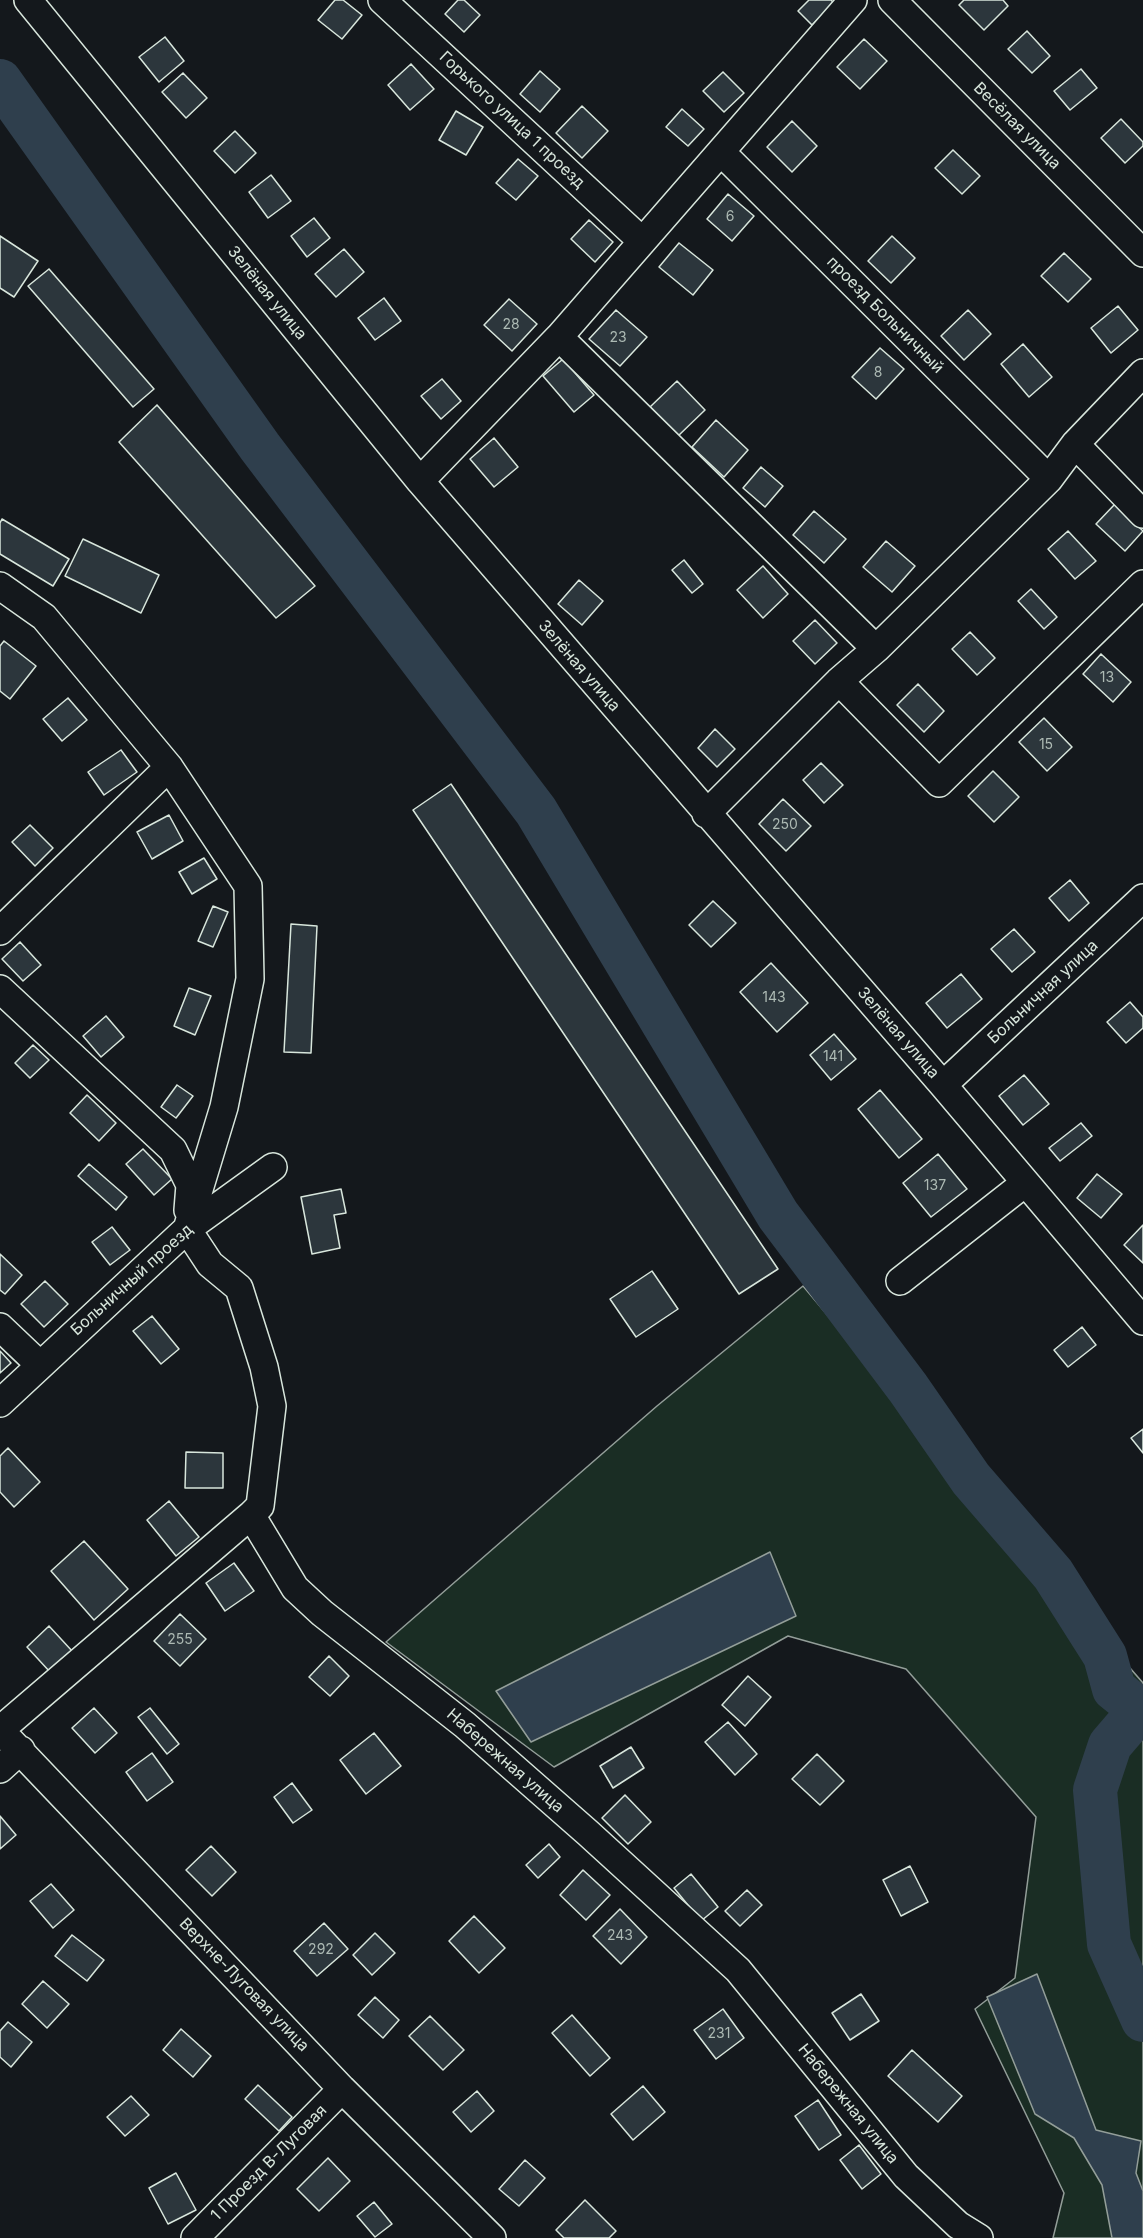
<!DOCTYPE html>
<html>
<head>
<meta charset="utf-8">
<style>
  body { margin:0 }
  canvas { display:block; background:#14181c }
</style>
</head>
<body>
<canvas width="1143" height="2238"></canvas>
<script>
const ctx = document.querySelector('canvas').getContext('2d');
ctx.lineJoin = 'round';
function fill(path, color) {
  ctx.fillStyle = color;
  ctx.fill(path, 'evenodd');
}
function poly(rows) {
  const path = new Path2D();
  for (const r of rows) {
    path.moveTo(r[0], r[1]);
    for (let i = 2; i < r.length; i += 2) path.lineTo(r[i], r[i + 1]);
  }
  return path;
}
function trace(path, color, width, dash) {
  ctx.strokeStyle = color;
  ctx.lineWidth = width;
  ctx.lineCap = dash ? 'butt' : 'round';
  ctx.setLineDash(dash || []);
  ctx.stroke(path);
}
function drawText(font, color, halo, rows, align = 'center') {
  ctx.font = font + ' Inter,sans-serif';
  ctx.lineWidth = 4.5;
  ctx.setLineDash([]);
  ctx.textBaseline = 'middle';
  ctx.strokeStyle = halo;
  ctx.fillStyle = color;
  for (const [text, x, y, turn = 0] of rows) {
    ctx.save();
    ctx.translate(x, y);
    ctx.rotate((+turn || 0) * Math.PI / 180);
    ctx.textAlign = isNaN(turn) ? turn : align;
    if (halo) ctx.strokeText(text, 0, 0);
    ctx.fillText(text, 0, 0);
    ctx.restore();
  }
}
const green = poly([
  [803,1286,961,1474,1143,1683,1143,2238,1053,2238,1064,2193,975,2009,1015,1978,1036,1817,906,1669,788,1636,554,1767,386,1642,657,1406,803,1286]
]);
fill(green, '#1a2d24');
trace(green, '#939e99', 1.5);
const water = poly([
  [770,1552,796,1616,531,1742,496,1691,770,1552],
  [1037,1974,1096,2130,1141,2141,1136,2173,1143,2191,1143,2238,1112,2238,1102,2185,1074,2138,1035,2114,987,1997,1037,1974]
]);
fill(water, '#2f3f4d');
trace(water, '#939e99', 1.5);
trace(poly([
  [0,81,260,447,536,811,778,1215,908,1388,971,1479,1053,1574,1105,1656,1114,1689,1140,1710,1110,1745,1095,1790,1109,1944,1143,2020]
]), '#2f3f4d', 44);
const building = poly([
  [335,0,343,0,362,15,342,39,318,20,335,0],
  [458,0,464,0,480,15,464,32,445,14,458,0],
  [809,0,831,0,834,3,812,25,798,11,809,0],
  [964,0,1003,0,1008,6,984,30,959,5,964,0],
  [1027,31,1050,56,1032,73,1008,49,1027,31],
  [165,37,184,61,159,82,139,57,165,37],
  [864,39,887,61,860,89,837,67,864,39],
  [411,64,434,89,410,110,388,85,411,64],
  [1081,69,1097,88,1070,110,1054,91,1081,69],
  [540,71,560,89,540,112,520,94,540,71],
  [723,72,744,93,724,112,703,91,723,72],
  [183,73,207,98,186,118,162,92,183,73],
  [582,106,608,131,582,158,556,133,582,106],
  [682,109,704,129,688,146,666,127,682,109],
  [456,111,483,127,466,155,439,140,456,111],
  [1121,119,1143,142,1143,146,1125,163,1101,138,1121,119],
  [792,121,817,146,792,172,767,147,792,121],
  [235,131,256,153,235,173,214,151,235,131],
  [953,150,980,176,962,194,935,168,953,150],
  [518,159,538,176,516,200,496,183,518,159],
  [271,175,291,201,268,218,249,192,271,175],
  [728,194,754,216,732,241,707,219,728,194],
  [314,218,330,238,307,257,291,236,314,218],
  [589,220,613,242,595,262,571,239,589,220],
  [0,236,38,261,14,297,0,288,0,236],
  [892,236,915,258,891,283,868,261,892,236],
  [679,243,713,270,693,295,659,267,679,243],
  [344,249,364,272,336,297,315,274,344,249],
  [1064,253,1091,279,1068,302,1041,276,1064,253],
  [49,269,154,389,133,407,28,286,49,269],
  [384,298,401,321,375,340,358,318,384,298],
  [509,299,537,324,512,351,484,325,509,299],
  [1118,306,1138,330,1111,353,1091,328,1118,306],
  [616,310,647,337,620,366,589,339,616,310],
  [968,310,991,334,964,360,941,336,968,310],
  [1023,344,1052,377,1029,397,1001,364,1023,344],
  [880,348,904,369,876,399,852,377,880,348],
  [563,359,594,395,574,412,543,376,563,359],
  [442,379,461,401,441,419,421,396,442,379],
  [677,381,705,410,678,436,650,407,677,381],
  [157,405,315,586,276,618,119,442,157,405],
  [716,420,748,450,724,477,692,447,716,420],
  [494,438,518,467,494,487,470,459,494,438],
  [761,467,783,486,765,507,743,488,761,467],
  [1115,504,1143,531,1125,551,1096,524,1115,504],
  [814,511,846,539,824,563,793,535,814,511],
  [2,519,69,559,53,586,0,554,0,523,2,519],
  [1068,531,1096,561,1075,579,1048,549,1068,531],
  [83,539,159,575,141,613,65,576,83,539],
  [886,541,915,566,892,592,863,567,886,541],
  [684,560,703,584,692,593,672,570,684,560],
  [763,566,788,594,763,618,737,590,763,566],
  [579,580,603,601,582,625,558,604,579,580],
  [1031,589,1057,617,1044,629,1018,601,1031,589],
  [815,620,837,643,815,664,793,641,815,620],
  [970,632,995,658,977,675,952,649,970,632],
  [4,641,36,666,10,699,0,691,0,646,4,641],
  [1101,654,1131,682,1113,702,1083,674,1101,654],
  [918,684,944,711,924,732,897,705,918,684],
  [68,698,87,720,62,741,43,719,68,698],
  [1044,718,1072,747,1047,771,1019,742,1044,718],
  [715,729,735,749,717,767,698,748,715,729],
  [121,750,137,772,104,795,88,772,121,750],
  [821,763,843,785,824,803,803,780,821,763],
  [993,771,1019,797,994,822,968,796,993,771],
  [451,784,778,1269,739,1294,413,810,451,784],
  [783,799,811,826,786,851,759,824,783,799],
  [169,815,183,841,152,859,137,832,169,815],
  [30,825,53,848,35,866,12,842,30,825],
  [204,858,217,879,192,894,179,872,204,858],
  [1070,880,1089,903,1069,921,1049,898,1070,880],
  [713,901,736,923,711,947,689,925,713,901],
  [213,906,228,912,213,947,198,941,213,906],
  [291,924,317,926,311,1053,284,1052,291,924],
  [1014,929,1035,952,1012,972,991,949,1014,929],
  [20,942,41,965,23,981,2,959,20,942],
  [771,963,808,1003,777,1032,740,992,771,963],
  [961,974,982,999,947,1028,926,1003,961,974],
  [189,988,211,996,195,1035,174,1026,189,988],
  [1130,1002,1143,1017,1143,1028,1126,1043,1107,1022,1130,1002],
  [106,1016,124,1037,101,1057,83,1036,106,1016],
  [834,1034,856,1059,831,1080,810,1055,834,1034],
  [33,1045,49,1060,30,1078,15,1063,33,1045],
  [1024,1075,1049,1104,1023,1125,999,1096,1024,1075],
  [177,1085,193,1096,176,1118,161,1107,177,1085],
  [880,1090,922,1139,899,1158,858,1109,880,1090],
  [87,1095,116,1123,99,1141,70,1113,87,1095],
  [1081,1123,1092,1136,1060,1161,1049,1148,1081,1123],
  [143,1149,172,1179,154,1195,126,1164,143,1149],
  [938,1154,967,1189,931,1217,903,1183,938,1154],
  [89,1164,127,1197,116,1210,78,1176,89,1164],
  [1097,1174,1122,1194,1101,1218,1077,1198,1097,1174],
  [341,1189,346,1213,334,1215,340,1248,312,1254,301,1197,341,1189],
  [1143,1225,1143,1263,1124,1245,1143,1225],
  [112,1227,130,1250,110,1265,92,1242,112,1227],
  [0,1254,22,1275,5,1294,0,1290,0,1254],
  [652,1271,678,1309,636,1337,610,1299,652,1271],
  [45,1281,68,1304,44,1327,21,1304,45,1281],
  [152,1316,179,1349,161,1364,133,1331,152,1316],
  [1082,1327,1096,1345,1068,1367,1054,1350,1082,1327],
  [0,1351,11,1363,0,1373,0,1351],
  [1143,1429,1143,1453,1131,1438,1143,1429],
  [8,1448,40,1482,14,1507,0,1492,0,1456,8,1448],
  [186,1452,223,1453,223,1488,185,1488,186,1452],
  [169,1501,199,1537,176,1556,147,1520,169,1501],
  [84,1541,128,1589,94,1620,51,1571,84,1541],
  [234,1563,254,1591,225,1611,206,1583,234,1563],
  [180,1614,206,1639,180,1666,154,1641,180,1614],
  [49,1626,73,1652,50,1672,27,1647,49,1626],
  [329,1656,349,1676,330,1696,309,1677,329,1656],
  [748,1676,771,1697,745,1726,722,1705,748,1676],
  [94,1708,117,1733,95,1753,72,1728,94,1708],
  [150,1708,179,1744,167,1754,138,1717,150,1708],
  [728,1722,757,1754,735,1775,705,1742,728,1722],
  [374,1733,401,1766,366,1794,340,1760,374,1733],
  [631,1747,644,1768,613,1788,600,1766,631,1747],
  [152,1753,173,1782,147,1801,126,1772,152,1753],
  [817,1754,844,1781,820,1805,792,1779,817,1754],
  [292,1783,312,1810,293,1823,274,1797,292,1783],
  [625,1795,651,1822,628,1844,602,1818,625,1795],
  [0,1816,16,1835,0,1849,0,1816],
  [549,1844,560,1857,538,1878,526,1865,549,1844],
  [211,1846,236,1872,212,1896,186,1870,211,1846],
  [910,1866,928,1902,901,1916,883,1880,910,1866],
  [583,1870,610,1895,586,1920,560,1895,583,1870],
  [691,1874,718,1907,701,1921,674,1888,691,1874],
  [51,1884,74,1910,53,1928,30,1901,51,1884],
  [747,1890,762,1905,740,1926,725,1911,747,1890],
  [620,1909,647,1937,621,1964,593,1936,620,1909],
  [474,1916,505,1948,479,1973,449,1941,474,1916],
  [324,1923,348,1949,317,1976,294,1951,324,1923],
  [375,1933,395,1953,372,1975,353,1955,375,1933],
  [72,1935,104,1960,87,1981,55,1956,72,1935],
  [43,1981,69,2004,47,2028,22,2004,43,1981],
  [861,1994,879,2021,850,2040,832,2013,861,1994],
  [375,1997,399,2020,383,2038,358,2015,375,1997],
  [723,2009,744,2038,716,2059,694,2030,723,2009],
  [572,2015,610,2058,590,2076,552,2033,572,2015],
  [430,2016,464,2050,443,2070,409,2036,430,2016],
  [8,2022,32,2042,11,2067,0,2057,0,2031,8,2022],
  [181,2029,211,2056,193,2077,163,2050,181,2029],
  [912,2050,962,2096,938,2122,888,2076,912,2050],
  [258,2085,292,2117,279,2131,245,2099,258,2085],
  [643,2086,665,2112,633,2140,611,2114,643,2086],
  [477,2091,494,2111,471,2132,453,2112,477,2091],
  [131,2096,149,2115,125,2136,107,2117,131,2096],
  [818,2100,841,2135,819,2150,795,2116,818,2100],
  [859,2145,881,2174,862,2189,840,2160,859,2145],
  [328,2158,350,2181,319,2211,297,2189,328,2158],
  [525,2160,545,2178,519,2206,499,2189,525,2160],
  [176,2173,196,2210,168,2224,149,2188,176,2173],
  [585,2200,616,2231,609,2238,564,2238,556,2230,585,2200],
  [374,2202,392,2224,375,2237,357,2216,374,2202]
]);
fill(building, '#2c363c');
trace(building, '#d8e6dc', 1.5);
const minor = poly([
  [28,0,420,481,943,1085,1143,1321],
  [382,0,642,241],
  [892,0,1143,253],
  [721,152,1049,479],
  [559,337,876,649],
  [1075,444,1143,514],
  [420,481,559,337,853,0],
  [0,586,44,617,169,767,248,886,250,979,224,1107,187,1229],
  [839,681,939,783,1143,584],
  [706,814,839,681,876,649,1049,479,1075,444,1143,373],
  [0,931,169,767],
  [0,989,173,1150,190,1185,188,1210],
  [943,1085,1143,898],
  [187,1229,210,1264,239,1288,264,1367,272,1406,260,1506,251,1515,295,1588,322,1613,465,1725,588,1833,738,1970,906,2176,958,2225,979,2238],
  [900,1281,1025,1183],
  [0,1327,40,1365],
  [0,1403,187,1229,273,1167],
  [0,1730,342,2089,492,2238],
  [0,1730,251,1515],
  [0,1769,21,1750],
  [195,2238,342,2089]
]);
trace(minor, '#d8e6dc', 30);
trace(minor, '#14181c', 27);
drawText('14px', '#adbab4', null, [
  ["6",730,217],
  ["28",511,325],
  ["23",618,338],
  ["8",878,373],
  ["13",1107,678],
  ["15",1046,745],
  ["250",785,825],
  ["143",774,998],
  ["141",833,1057],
  ["137",935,1186],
  ["255",180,1640],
  ["243",620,1936],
  ["292",321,1950],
  ["231",719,2034]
]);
drawText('16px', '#d8e6dc', '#14181c', [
  ["Горького улица 1 проезд",512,120,43],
  ["Весёлая улица",1017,126,45],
  ["Зелёная улица",267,293,51],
  ["проезд Больничный",885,315,45],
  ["Зелёная улица",579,666,49],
  ["Больничная улица",1043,992,-43],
  ["Зелёная улица",898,1033,49],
  ["Больничный проезд",132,1280,-42],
  ["Набережная улица",505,1761,41],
  ["Верхне-Луговая улица",244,1985,46],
  ["Набережная улица",848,2104,51],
  ["1 Проезд В-Луговая",269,2163,-45]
]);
</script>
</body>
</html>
